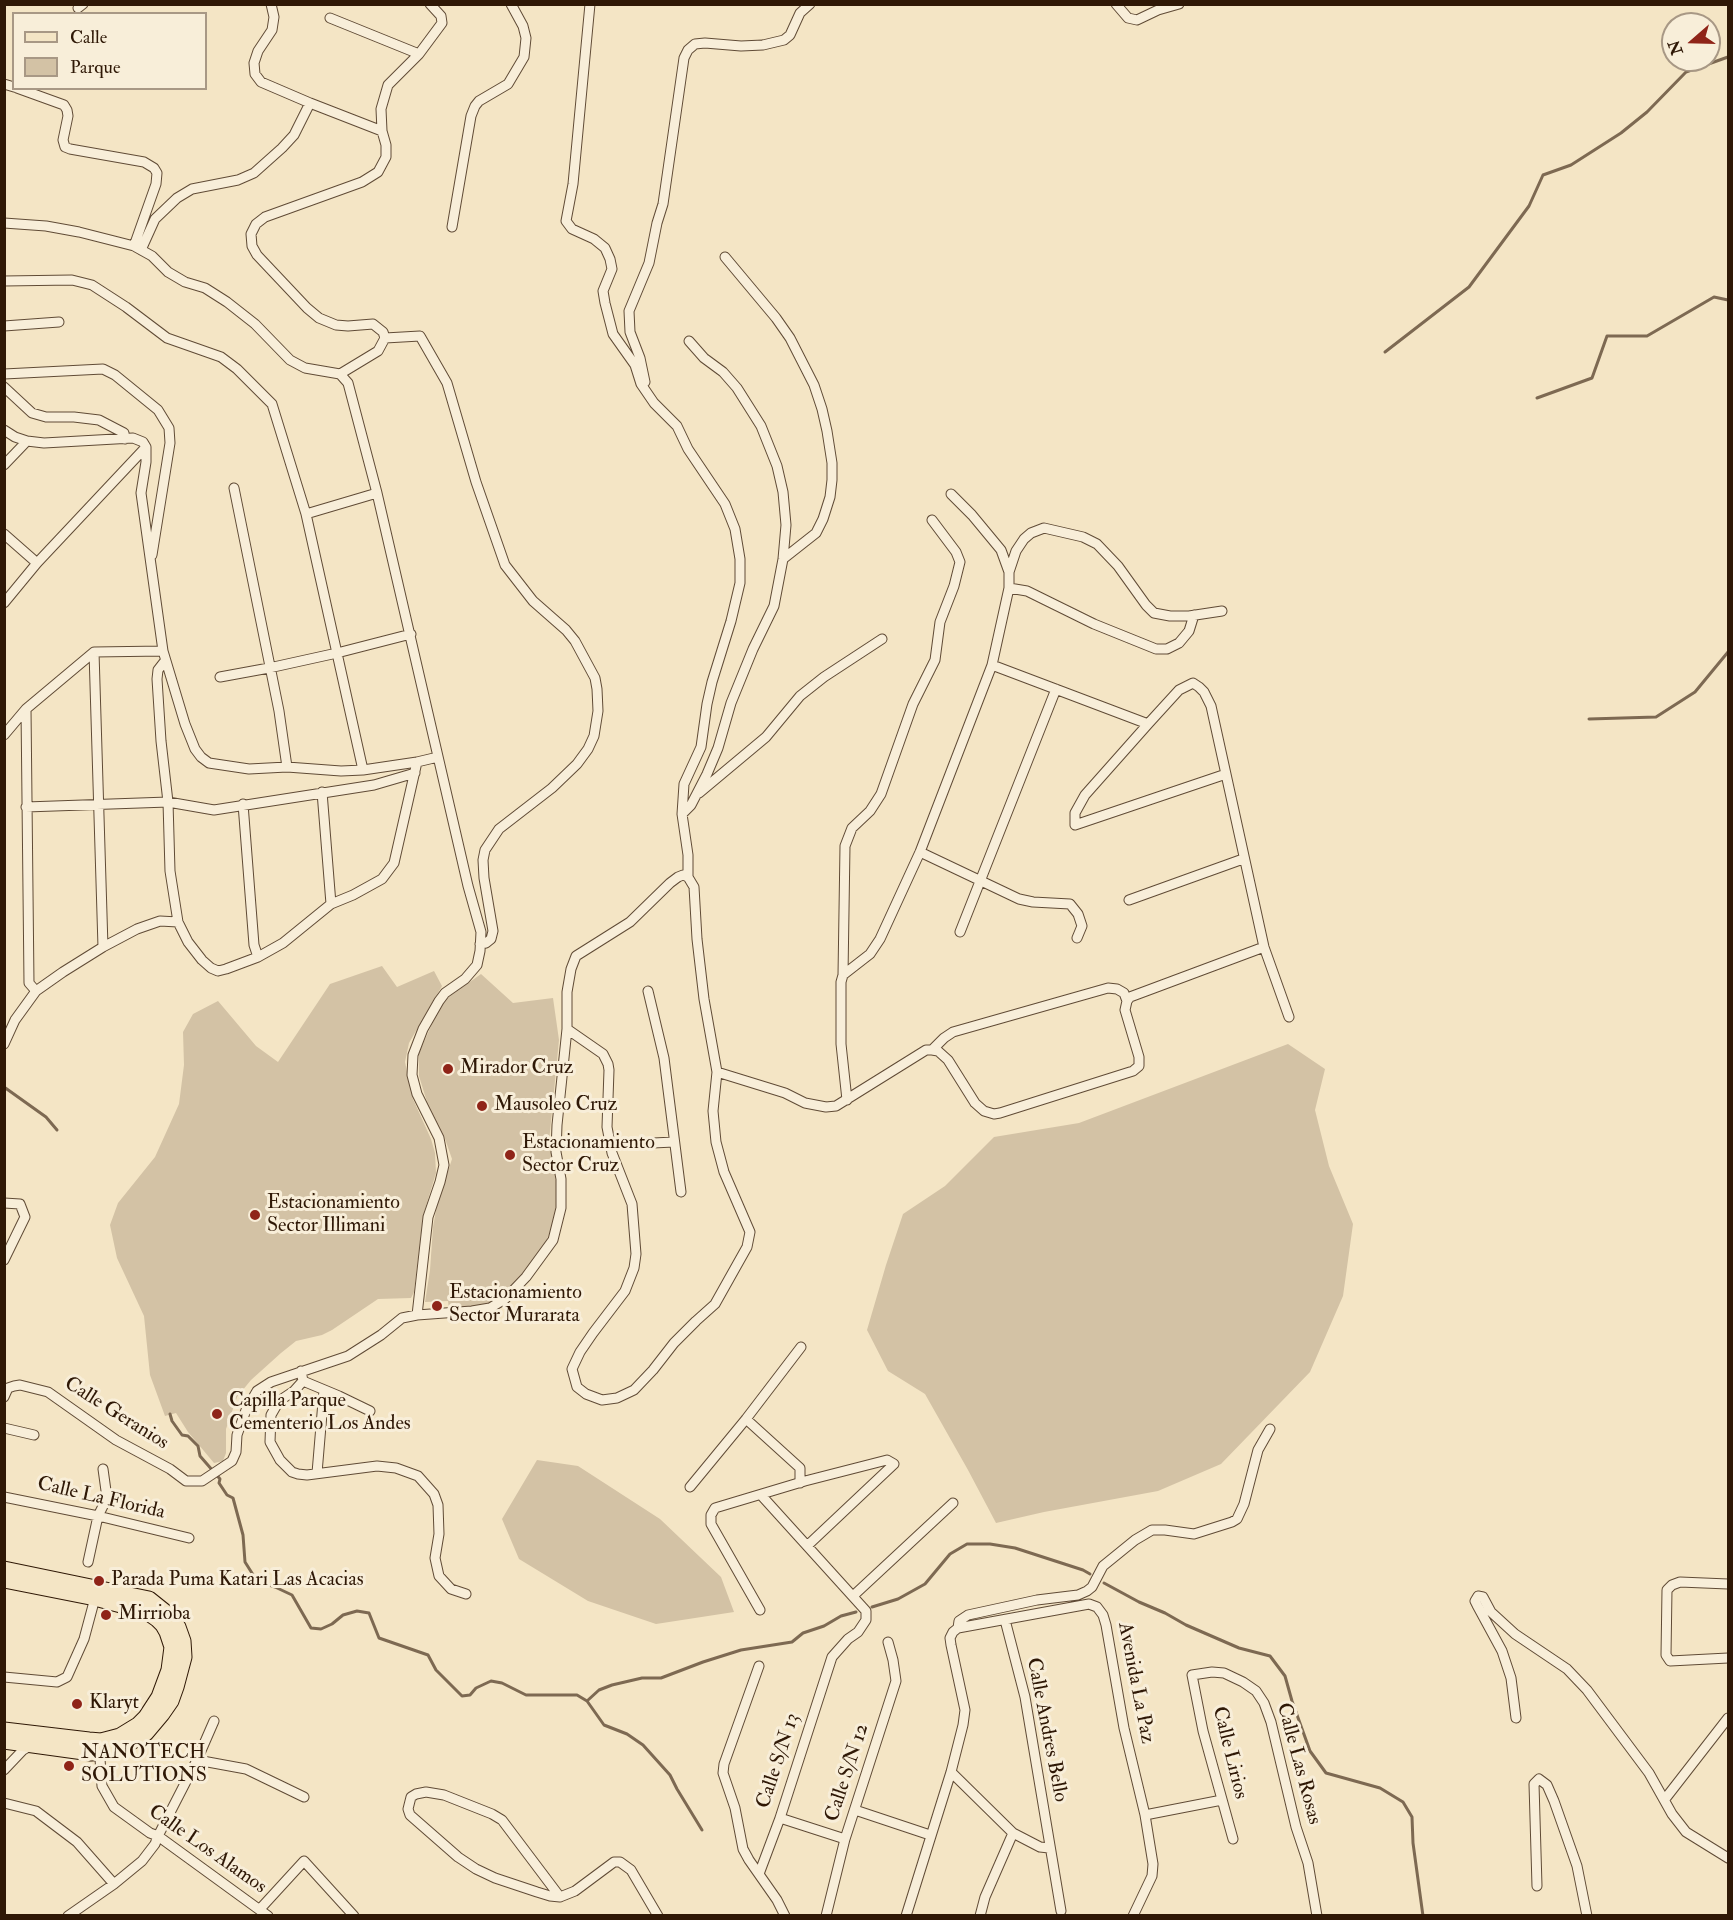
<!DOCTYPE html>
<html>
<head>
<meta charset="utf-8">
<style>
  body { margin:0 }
  #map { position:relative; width:1733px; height:1920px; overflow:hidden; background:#f4e5c5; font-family:"IM FELL Double Pica",serif }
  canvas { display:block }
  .frame { position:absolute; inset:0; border:6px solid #2f1806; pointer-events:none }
  .legend { position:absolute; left:12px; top:12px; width:195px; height:78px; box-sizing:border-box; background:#f8eed9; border:2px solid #a89885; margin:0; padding:8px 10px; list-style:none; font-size:18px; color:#2f1806 }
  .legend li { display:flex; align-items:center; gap:12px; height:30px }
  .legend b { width:30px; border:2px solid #a89885 }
  .north { position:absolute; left:1661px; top:12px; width:60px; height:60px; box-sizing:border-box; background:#f8eed9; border:2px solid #a89885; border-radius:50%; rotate:250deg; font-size:16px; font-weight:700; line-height:24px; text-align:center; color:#2f1806 }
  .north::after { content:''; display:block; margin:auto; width:21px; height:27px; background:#8f2418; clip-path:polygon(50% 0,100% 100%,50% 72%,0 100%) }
</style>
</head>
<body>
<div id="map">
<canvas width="1733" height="1920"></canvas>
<div class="frame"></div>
<ul class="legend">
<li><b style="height:8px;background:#f4e5c5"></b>Calle</li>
<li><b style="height:16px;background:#d3c2a5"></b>Parque</li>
</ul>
<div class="north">N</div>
</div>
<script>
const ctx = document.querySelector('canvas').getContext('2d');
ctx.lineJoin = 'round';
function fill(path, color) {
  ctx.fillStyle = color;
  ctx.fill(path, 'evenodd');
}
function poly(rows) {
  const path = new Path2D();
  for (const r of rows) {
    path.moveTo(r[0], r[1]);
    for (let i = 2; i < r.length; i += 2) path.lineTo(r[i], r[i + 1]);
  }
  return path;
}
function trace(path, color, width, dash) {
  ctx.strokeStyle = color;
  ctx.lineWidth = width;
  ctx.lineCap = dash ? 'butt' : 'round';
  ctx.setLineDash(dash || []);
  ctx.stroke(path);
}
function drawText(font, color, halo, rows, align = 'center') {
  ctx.font = font + ' "IM FELL Double Pica",serif';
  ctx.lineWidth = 6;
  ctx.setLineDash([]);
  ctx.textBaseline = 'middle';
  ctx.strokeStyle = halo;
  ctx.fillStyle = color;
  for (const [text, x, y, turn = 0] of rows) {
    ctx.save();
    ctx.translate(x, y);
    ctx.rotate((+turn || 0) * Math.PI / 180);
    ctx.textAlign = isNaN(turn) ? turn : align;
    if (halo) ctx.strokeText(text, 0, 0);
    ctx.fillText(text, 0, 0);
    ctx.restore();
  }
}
fill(poly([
  [382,966,397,987,434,971,442,986,409,1043,405,1062,413,1099,431,1139,435,1153,436,1173,423,1216,414,1292,411,1298,378,1299,332,1330,322,1335,296,1341,281,1353,251,1380,237,1397,226,1429,226,1453,223,1461,214,1463,188,1432,176,1413,165,1416,150,1375,144,1316,117,1258,110,1225,118,1203,155,1157,179,1104,184,1065,183,1032,193,1014,218,1001,256,1046,278,1062,330,984],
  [481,974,513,1003,553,998,559,1040,549,1142,558,1191,555,1219,547,1240,514,1285,492,1304,475,1308,449,1309,448,1301,425,1302,430,1270,433,1227,437,1205,452,1159,444,1136,427,1102,419,1076,419,1053,436,1015,446,999],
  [1288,1044,1325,1069,1315,1110,1329,1166,1353,1224,1343,1296,1310,1372,1221,1464,1158,1491,1044,1512,996,1523,968,1470,925,1394,888,1371,867,1330,886,1265,903,1214,945,1186,994,1137,1079,1123],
  [537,1460,578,1466,660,1519,721,1577,734,1612,656,1624,588,1601,519,1559,502,1519]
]), '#d3c2a5');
trace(poly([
  [1385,352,1469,287,1529,206,1543,175,1571,165,1621,133,1647,112,1686,72,1728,57],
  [1537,398,1592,378,1607,336,1647,336,1714,297,1728,300],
  [1589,719,1656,717,1695,692,1728,652],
  [4,1087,46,1117,57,1130],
  [170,1414,172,1421,182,1435,188,1436,198,1446,200,1456,220,1479,219,1483,227,1495,233,1498,243,1535,245,1562,257,1581,275,1587,292,1595,311,1628,321,1629,332,1624,343,1615,357,1611,369,1613,379,1638,428,1655,436,1670,462,1696,470,1695,476,1688,491,1681,502,1683,526,1695,577,1695,587,1701,604,1725,627,1734,643,1745,670,1775,677,1789,702,1830],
  [1104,1583,1139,1602,1165,1613,1186,1625,1239,1648,1270,1656,1285,1676,1292,1701,1310,1751,1326,1773,1380,1788,1403,1802,1412,1817,1413,1843,1423,1916],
  [872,1607,898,1599,925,1584,950,1554,967,1544,990,1544,1015,1548,1083,1570,1090,1574],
  [587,1701,599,1690,612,1685,642,1678,661,1678,703,1662,741,1650,792,1642,803,1633,824,1626,841,1616,856,1612]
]), '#7d6952', 3);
const street = poly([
  [271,4,274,17,272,30,258,51,254,63,255,74,261,82,310,103,382,131],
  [590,4,573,184,566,221,572,229,594,239,605,248,610,259,612,269,603,291,605,303,613,334,635,365,641,384,654,403,677,426,688,449,725,504,735,529,740,559,740,583,731,621,712,682,707,704,701,747,684,784,682,814,688,855,688,877],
  [1116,4,1128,18,1137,20,1158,10,1179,4],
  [78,8,83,4],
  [330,18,419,54],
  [4,84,14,87],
  [17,88,64,105,67,110,68,116,63,140,65,147,70,149,144,162,154,168,157,173,156,184,134,246],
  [4,223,46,226,79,232,134,246,152,256,168,272,185,282,205,288,227,302,255,324,290,360,305,368,340,374,348,383,377,493,468,886,481,932,480,951,477,965,465,979,445,993,439,1001,423,1029,413,1055,412,1075,417,1094,439,1138,444,1165,440,1182,428,1217,417,1315],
  [452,227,471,116,475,106,479,101,508,84,524,57,526,38,523,26,511,4],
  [141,250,155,219,177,198,192,189,238,180,254,173,282,148,294,135,310,103],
  [725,257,776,318,790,338,814,385,822,409,827,431,832,463,832,480,830,497,823,519,816,533,783,559],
  [4,281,72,280,92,285,126,307,167,338,221,357,237,369,272,404,306,514,363,770],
  [4,326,59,322],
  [385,338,420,336,447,383,476,482,505,565,533,601,566,630,575,641,595,678,597,689,598,711,594,736,588,749,577,764,552,788,499,829,485,850,483,860,484,878,493,931,491,939,486,943,480,944],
  [4,374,103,369,115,375,158,410,169,428,170,443,152,555],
  [340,374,378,351,385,338,383,332,373,324,348,326,336,325,319,318,307,308,257,255,252,246,251,234,256,224,265,217,362,182,378,172,386,157,386,145,382,131,381,109,388,85,419,54,442,23,441,16,430,4],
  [645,382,640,358,630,332,629,311,649,263,657,223,663,204,684,58,688,50,695,44,705,43,741,46,763,45,784,40,790,35,800,13,810,4],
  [4,387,32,413,46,417,74,417,99,420,124,433,125,439],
  [4,430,15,437,27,441,44,443,133,438,143,442,146,447,146,462,141,493,163,651,185,724,195,749,201,757,209,763,249,769,287,767,341,771,363,770,417,762,438,757],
  [4,465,27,441],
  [234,488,279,711,287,767],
  [951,494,972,515,1001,550,1009,572],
  [306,514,377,493],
  [4,534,37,563],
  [1009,588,1027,591,1094,624,1156,649,1167,649,1179,643,1189,631,1194,615],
  [4,603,37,563,146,447],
  [94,652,103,947],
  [165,661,158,670,157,679,161,741,168,802,170,871,178,922,188,942,202,960,211,968,218,971,226,969,258,957,283,943,331,904,353,895,382,879,394,863,417,762],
  [992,665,1148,724],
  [220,677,269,668,337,653,411,634],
  [26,709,29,983,36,991],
  [4,735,26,709,94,652,163,651],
  [1226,774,1075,825,1075,813,1085,795,1148,724,1179,690,1193,683,1199,687,1204,692,1211,706,1264,947,1289,1017],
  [322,792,331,904],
  [699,793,766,737,800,696,824,677,882,639],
  [243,804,254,945,258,957],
  [26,807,168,802,214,810,374,785,415,773],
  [682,814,691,805,707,774,718,748,731,703,753,649,774,606,783,559,786,525,783,492,777,466,761,426,737,388,723,372,704,358,689,341],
  [920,852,1019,899,1033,902,1070,904,1078,914,1082,926,1077,938],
  [1129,900,1243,859],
  [960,932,1056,689],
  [843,975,845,846,852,828,870,811,881,794,913,704,935,660,940,622,954,586,960,562,956,552,932,520],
  [648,991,664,1058,681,1192],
  [4,1044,15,1020,36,991,63,972,103,947,137,929,160,921,178,922],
  [932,1050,944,1038,953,1032,1108,988,1117,989,1124,993,1127,1001],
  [717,1072,785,1093,805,1103,826,1107,836,1106,926,1050,932,1050,938,1051,948,1060,975,1103,984,1111,994,1114,1000,1113,1133,1071,1139,1066,1139,1057,1125,1010,1127,1001,1130,997,1264,947],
  [847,1100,841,1044,841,982,843,975,870,954,880,939,920,852,992,665,1009,588,1009,572,1016,551,1024,539,1031,533,1044,528,1083,537,1097,544,1118,566,1146,605,1154,613,1170,616,1189,616,1222,611],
  [611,1145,674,1142],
  [4,1203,20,1204,25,1217,4,1260],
  [301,1371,303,1381,294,1391,279,1401,271,1415,270,1442,280,1460,292,1472,298,1474,307,1475,377,1466,396,1468,418,1476,434,1494,438,1505,439,1534,435,1558,439,1576,451,1589,466,1594],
  [303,1381,339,1396,370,1411],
  [4,1397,8,1388,14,1386,20,1385,48,1392,116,1440,170,1469,186,1481,202,1481,232,1461,236,1452,237,1435,246,1410,257,1391,271,1382,348,1356,381,1335,402,1318,417,1315,472,1311,490,1308,505,1299,526,1277,553,1240,561,1208,561,1179,556,1152,557,1125,567,1029,567,992,571,969,576,956,630,922,670,883,678,877,683,875,688,877,694,887,697,939,704,999,717,1072,713,1111,716,1142,724,1172,750,1232,747,1247,715,1304,696,1321,674,1343,653,1370,634,1390,617,1398,602,1400,586,1394,577,1387,572,1369,580,1352,593,1333,625,1291,634,1268,636,1254,632,1204,612,1153,607,1127,609,1070,608,1064,603,1054,567,1029],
  [746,1419,800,1468,800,1483],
  [4,1428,34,1435],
  [317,1473,324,1390],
  [690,1487,746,1419,801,1347],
  [4,1497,98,1516,189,1538],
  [88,1562,98,1516,107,1498,103,1469],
  [1728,1584,1680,1582,1672,1585,1667,1590,1666,1655,1670,1661,1728,1658],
  [853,1596,953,1503],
  [760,1610,711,1524,711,1515,715,1508,805,1481,887,1460,894,1464,807,1546],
  [1005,1620,1025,1697,1061,1911],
  [958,1628,959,1621,968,1615,1037,1600,1078,1595,1087,1591,1092,1587,1103,1566,1135,1540,1152,1530,1165,1530,1194,1534,1232,1522,1237,1519,1244,1504,1258,1450,1270,1429],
  [759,1666,724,1764,723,1773,735,1808,743,1849,749,1860,777,1900,785,1916],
  [4,1677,57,1682,67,1677,84,1639,95,1598],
  [1516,1718,1511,1678,1502,1651,1477,1605,1475,1601,1478,1596,1483,1597,1491,1612,1515,1634,1567,1669,1587,1690,1649,1773,1672,1814,1686,1832,1728,1858],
  [101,1752,100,1759,102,1786,114,1807,150,1833,158,1836,268,1916],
  [197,1760,246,1769,304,1797],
  [4,1770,23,1750,32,1745],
  [951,1772,1013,1833,1040,1847,1049,1848],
  [1665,1799,1728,1718],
  [4,1803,36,1811,77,1842,114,1884],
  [855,1810,930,1835],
  [1145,1815,1222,1800],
  [780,1818,845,1839],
  [1233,1839,1203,1731,1192,1675,1212,1672,1224,1673,1243,1682,1256,1691,1264,1703,1271,1722,1296,1827,1308,1863,1317,1916],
  [759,1874,780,1818,832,1657,848,1639,858,1632,866,1620,866,1611,761,1495],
  [1537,1886,1534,1784,1539,1779,1547,1785,1554,1801,1577,1866,1587,1916],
  [560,1897,502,1820,492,1814,444,1795,426,1792,416,1794,411,1797,408,1809,410,1815,458,1857,476,1869,495,1878,537,1892,550,1896,560,1897,575,1891,614,1862,620,1862,631,1870,658,1916],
  [260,1909,304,1861,354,1916],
  [68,1916,114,1884,142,1861,155,1844,158,1836,197,1760,214,1721],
  [826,1916,845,1839,896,1681,893,1660,888,1642],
  [906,1916,951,1772,963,1725,965,1710,951,1645,950,1638,953,1632,958,1628,1089,1604,1097,1607,1103,1615,1106,1625,1124,1728,1145,1815,1153,1864,1152,1876,1133,1916],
  [980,1916,985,1897,1013,1833]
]);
const primary = poly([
  [4,1569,149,1599,169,1615,178,1627,183,1641,184,1657,176,1687,171,1701,162,1714,146,1733,123,1747,108,1752,91,1753,4,1741],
  [4,1580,95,1598,147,1612,157,1619,163,1625,167,1632,172,1647,169,1670,159,1697,146,1717,138,1725,120,1736,101,1741,89,1740,4,1730]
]);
trace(street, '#604b36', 11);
trace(primary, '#2f1806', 17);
trace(street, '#f8eed9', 9);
trace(primary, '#f4e5c5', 15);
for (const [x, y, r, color] of [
  [448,1069,6,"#8f2418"],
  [482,1106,6,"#8f2418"],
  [510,1155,6,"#8f2418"],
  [255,1215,6,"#8f2418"],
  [437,1306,6,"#8f2418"],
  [217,1414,6,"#8f2418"],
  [99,1581,6,"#8f2418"],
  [106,1615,6,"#8f2418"],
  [77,1704,6,"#8f2418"],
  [69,1766,6,"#8f2418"]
]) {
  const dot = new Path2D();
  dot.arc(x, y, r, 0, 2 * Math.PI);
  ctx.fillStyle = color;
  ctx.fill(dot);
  trace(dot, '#f8eed9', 2);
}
drawText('20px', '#2f1806', '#f8eed9', [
  ["Mirador Cruz",460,1069],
  ["Mausoleo Cruz",494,1106],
  ["Estacionamiento",522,1144],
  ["Sector Cruz",522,1167],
  ["Estacionamiento",267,1204],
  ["Sector Illimani",267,1227],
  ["Estacionamiento",449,1294],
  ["Sector Murarata",449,1317],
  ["Capilla Parque",229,1402],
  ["Cementerio Los Andes",229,1425],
  ["Parada Puma Katari Las Acacias",111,1581],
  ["Mirrioba",118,1615],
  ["Klaryt",89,1704],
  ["NANOTECH",81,1754],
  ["SOLUTIONS",81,1777]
], 'left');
drawText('20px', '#2f1806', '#f8eed9', [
  ["Calle Geranios",116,1414,32],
  ["Calle La Florida",101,1499,13],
  ["Avenida La Paz",1135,1683,79],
  ["Calle Andres Bello",1046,1730,79],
  ["Calle Lirios",1229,1753,76],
  ["Calle S/N 13",779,1761,-72],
  ["Calle Las Rosas",1298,1764,75],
  ["Calle S/N 12",848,1773,-72],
  ["Calle Los Alamos",207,1850,35]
]);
</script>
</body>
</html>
